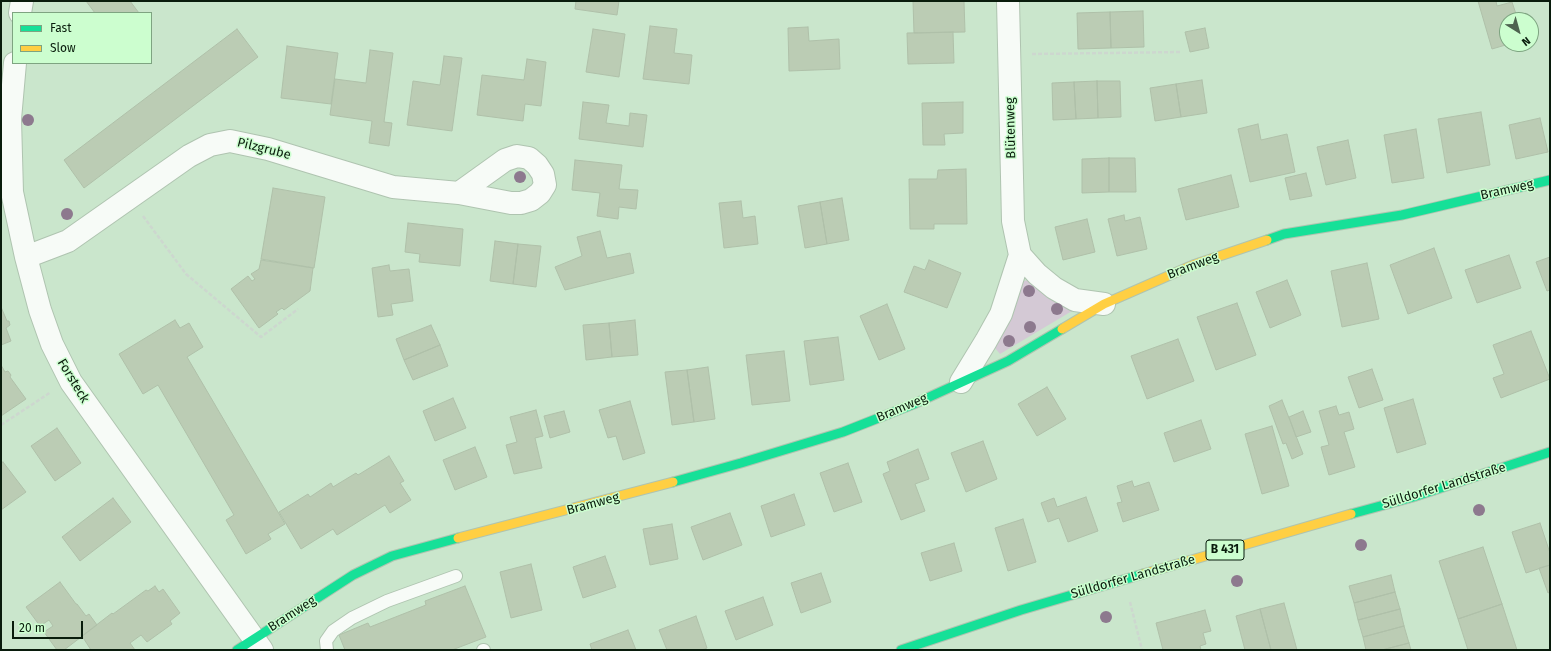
<!DOCTYPE html>
<html>
<head>
<meta charset="utf-8">
<style>
  body { margin:0 }
  #map { position:relative; width:1551px; height:651px; overflow:hidden; background:#cae6cc; font-family:"Fira Sans",sans-serif }
  canvas { display:block }
  .frame { position:absolute; inset:0; border:2px solid #091c0c; pointer-events:none }
  .legend { position:absolute; left:12px; top:12px; width:140px; height:52px; box-sizing:border-box; background:#ccfecf; border:1px solid #7ea481; margin:0; padding:5px 7px; list-style:none; font-size:12px; color:#091c0c }
  .legend li { display:flex; align-items:center; gap:8px; height:20px }
  .legend b { width:20px; border:1px solid #7ea481 }
  .north { position:absolute; left:1499px; top:12px; width:40px; height:40px; box-sizing:border-box; background:#ccfecf; border:1px solid #7ea481; border-radius:50%; rotate:143deg; font-size:11px; font-weight:700; line-height:16px; text-align:center; color:#091c0c }
  .north::after { content:''; display:block; margin:auto; width:14px; height:18px; background:#4d634f; clip-path:polygon(50% 0,100% 100%,50% 72%,0 100%) }
  .scale { position:absolute; left:12px; top:621px; width:71px; height:18px; box-sizing:border-box; border:2px solid #091c0c; border-top:0; padding-left:5px; font-size:12px; line-height:14px; white-space:nowrap; color:#091c0c; -webkit-text-stroke:3px #ccfecf; paint-order:stroke }
</style>
</head>
<body>
<div id="map">
<canvas width="1551" height="651"></canvas>
<div class="frame"></div>
<ul class="legend">
<li><b style="height:5px;background:#16e098"></b>Fast</li>
<li><b style="height:5px;background:#ffcf43"></b>Slow</li>
</ul>
<div class="north">N</div>
<div class="scale">20 m</div>
</div>
<script>
const ctx = document.querySelector('canvas').getContext('2d');
ctx.lineJoin = 'round';
function fill(path, color) {
  ctx.fillStyle = color;
  ctx.fill(path, 'evenodd');
}
function poly(rows) {
  const path = new Path2D();
  for (const r of rows) {
    path.moveTo(r[0], r[1]);
    for (let i = 2; i < r.length; i += 2) path.lineTo(r[i], r[i + 1]);
  }
  return path;
}
function trace(path, color, width, dash) {
  ctx.strokeStyle = color;
  ctx.lineWidth = width;
  ctx.lineCap = dash ? 'butt' : 'round';
  ctx.setLineDash(dash || []);
  ctx.stroke(path);
}
function drawText(font, color, halo, rows, align = 'center') {
  ctx.font = font + ' "Fira Sans",sans-serif';
  ctx.lineWidth = 3;
  ctx.setLineDash([]);
  ctx.textBaseline = 'middle';
  ctx.strokeStyle = halo;
  ctx.fillStyle = color;
  for (const [text, x, y, turn = 0] of rows) {
    ctx.save();
    ctx.translate(x, y);
    ctx.rotate((+turn || 0) * Math.PI / 180);
    ctx.textAlign = isNaN(turn) ? turn : align;
    if (halo) ctx.strokeText(text, 0, 0);
    ctx.fillText(text, 0, 0);
    ctx.restore();
  }
}
fill(poly([
  [1028,280,1071,307,1072,311,1000,354,995,348,996,343,1020,286,1024,281]
]), '#d4c9d5');
const building = poly([
  [86,1,130,1,139,13,95,13,86,1],
  [576,1,619,1,617,15,575,9,576,1],
  [913,1,964,1,965,32,914,33,913,1],
  [1478,1,1496,1,1497,6,1512,2,1518,20,1507,20,1507,44,1509,44,1492,49,1478,1],
  [1143,11,1144,47,1111,48,1110,12,1143,11],
  [1110,12,1111,48,1078,49,1077,13,1110,12],
  [650,26,677,29,674,53,692,55,689,84,643,79,650,26],
  [808,27,809,41,839,39,840,69,789,71,788,28,808,27],
  [1205,28,1209,48,1190,52,1185,32,1205,28],
  [237,29,258,57,84,188,64,160,237,29],
  [593,29,625,34,619,77,586,72,593,29],
  [953,32,954,63,908,64,907,33,953,32],
  [287,46,338,53,331,104,281,98,287,46],
  [370,50,393,53,384,122,392,123,389,146,369,143,372,121,330,115,335,79,366,83,370,50],
  [444,56,462,58,452,131,407,125,413,81,440,85,444,56],
  [527,59,546,62,541,106,525,104,523,121,477,115,482,75,524,80,527,59],
  [1202,80,1207,113,1181,117,1176,84,1202,80],
  [1097,81,1098,118,1076,119,1074,82,1097,81],
  [1097,81,1120,81,1121,117,1098,118,1097,81],
  [1074,82,1076,119,1053,120,1052,83,1074,82],
  [1176,84,1181,117,1155,121,1150,88,1176,84],
  [583,102,609,105,606,123,629,126,630,113,647,115,643,147,579,139,583,102],
  [963,102,963,133,944,134,945,145,923,145,922,103,963,102],
  [1481,112,1490,165,1447,173,1438,119,1481,112],
  [1540,118,1548,152,1516,159,1509,125,1540,118],
  [1258,124,1261,140,1287,134,1295,172,1250,182,1238,129,1258,124],
  [1416,129,1424,178,1392,183,1384,135,1416,129],
  [1348,140,1356,178,1326,185,1317,147,1348,140],
  [1109,158,1109,192,1082,193,1082,159,1109,158],
  [1109,158,1135,158,1136,192,1109,192,1109,158],
  [575,160,622,165,619,189,638,190,636,209,619,207,618,219,597,216,600,193,572,190,575,160],
  [966,169,967,224,934,224,934,229,910,229,909,179,937,179,938,170,966,169],
  [1306,173,1312,196,1290,200,1285,178,1306,173],
  [1231,175,1239,207,1186,220,1178,189,1231,175],
  [273,188,325,197,314,268,261,259,273,188],
  [842,198,849,240,827,244,820,202,842,198],
  [741,201,743,218,755,216,758,244,724,248,719,203,741,201],
  [820,202,827,244,805,248,798,206,820,202],
  [1124,215,1125,221,1140,217,1147,249,1117,256,1108,219,1124,215],
  [1087,219,1095,252,1063,260,1055,227,1087,219],
  [408,223,463,229,460,266,419,262,420,254,405,252,408,223],
  [600,231,607,258,630,253,634,273,565,290,555,267,582,256,577,237,600,231],
  [495,241,518,244,513,284,490,281,495,241],
  [518,244,541,246,536,287,513,284,518,244],
  [1434,248,1452,298,1408,314,1390,265,1434,248],
  [1509,255,1521,288,1477,303,1465,270,1509,255],
  [1550,257,1550,290,1547,291,1536,262,1550,257],
  [261,260,313,268,310,291,284,310,282,308,276,312,278,314,259,328,231,289,248,276,252,281,255,279,251,274,259,269,261,260],
  [929,260,961,273,947,308,904,292,914,266,925,270,929,260],
  [1367,263,1379,319,1342,327,1331,271,1367,263],
  [389,265,390,271,409,269,413,301,391,304,393,315,378,317,372,268,389,265],
  [1287,280,1301,315,1270,328,1256,292,1287,280],
  [1237,303,1256,355,1216,370,1197,317,1237,303],
  [887,304,905,349,879,360,860,316,887,304],
  [1,307,7,321,9,321,10,325,6,328,11,341,1,345,1,307],
  [175,320,180,328,189,323,203,347,187,357,285,524,268,534,271,539,246,554,226,520,234,515,158,385,143,394,119,354,175,320],
  [635,320,638,355,612,357,609,323,635,320],
  [609,323,612,357,586,360,583,325,609,323],
  [431,325,440,345,404,360,396,339,431,325],
  [1531,331,1550,379,1501,398,1493,378,1504,374,1493,345,1531,331],
  [838,337,844,380,810,385,804,341,838,337],
  [1178,339,1194,381,1147,399,1131,356,1178,339],
  [440,345,448,366,413,380,404,360,440,345],
  [784,351,790,401,752,405,746,355,784,351],
  [1,365,5,372,8,371,11,375,10,377,26,399,1,416,1,365],
  [708,367,715,419,694,422,687,370,708,367],
  [1372,369,1383,400,1359,408,1348,377,1372,369],
  [687,370,694,422,672,425,665,372,687,370],
  [1047,387,1066,419,1037,436,1018,404,1047,387],
  [453,398,466,428,435,441,423,411,453,398],
  [1413,399,1426,444,1397,453,1384,408,1413,399],
  [1282,400,1303,454,1292,459,1286,443,1283,444,1269,406,1282,400],
  [630,401,645,453,623,460,616,436,608,438,599,410,630,401],
  [1336,406,1339,415,1349,412,1354,429,1344,432,1355,467,1329,475,1321,447,1329,445,1319,411,1336,406],
  [536,410,543,436,535,438,542,468,514,474,506,445,517,442,510,417,536,410],
  [564,411,570,432,550,438,544,416,564,411],
  [1303,411,1311,432,1296,437,1289,417,1303,411],
  [1201,420,1211,449,1174,462,1164,433,1201,420],
  [1272,426,1289,486,1262,494,1245,434,1272,426],
  [57,428,81,463,55,481,31,446,57,428],
  [983,441,997,479,966,492,951,453,983,441],
  [475,447,487,477,455,490,443,460,475,447],
  [918,449,929,479,915,484,925,511,901,520,883,474,890,471,887,462,918,449],
  [389,456,404,481,400,483,411,500,390,513,385,505,337,535,333,529,301,549,279,512,308,494,310,497,331,483,333,487,356,473,358,475,389,456],
  [3,462,26,492,1,510,1,463,3,462],
  [848,463,862,502,834,512,820,473,848,463],
  [1132,481,1134,487,1149,482,1159,510,1123,522,1117,503,1122,502,1117,486,1132,481],
  [794,494,805,525,771,537,761,506,794,494],
  [1086,497,1098,531,1068,542,1059,518,1048,522,1041,503,1054,498,1057,507,1086,497],
  [113,498,131,522,80,561,62,537,113,498],
  [730,513,742,545,703,560,691,527,730,513],
  [1023,519,1036,562,1008,571,995,528,1023,519],
  [1540,523,1550,553,1550,565,1526,573,1512,532,1540,523],
  [672,524,678,559,650,565,643,529,672,524],
  [954,543,962,571,930,581,921,553,954,543],
  [1483,547,1502,604,1458,619,1439,561,1483,547],
  [605,556,616,587,583,598,573,567,605,556],
  [531,564,542,610,511,618,500,572,531,564],
  [1550,565,1550,592,1548,593,1539,568,1550,565],
  [821,573,831,602,801,613,791,583,821,573],
  [1391,575,1395,592,1354,603,1349,586,1391,575],
  [60,582,76,604,77,604,86,616,89,614,97,625,64,650,57,650,44,632,53,626,49,620,40,626,26,607,60,582],
  [155,586,159,592,163,589,180,613,170,621,172,624,147,642,141,635,130,643,135,650,91,650,82,636,112,613,113,614,146,590,148,591,155,586],
  [465,586,486,637,452,650,345,650,339,635,368,623,370,627,426,605,425,601,465,586],
  [1395,592,1400,609,1358,620,1354,603,1395,592],
  [763,597,773,625,736,640,725,611,763,597],
  [1284,603,1297,650,1271,650,1260,609,1284,603],
  [1502,604,1517,650,1468,650,1458,619,1502,604],
  [1260,609,1271,650,1245,650,1236,616,1260,609],
  [1400,609,1404,626,1363,637,1358,620,1400,609],
  [1205,610,1211,631,1203,633,1206,644,1200,646,1201,650,1163,650,1156,623,1205,610],
  [696,616,707,648,702,650,667,650,659,630,696,616],
  [1404,626,1409,643,1382,650,1366,650,1363,637,1404,626],
  [628,630,636,650,592,650,590,644,628,630],
  [1409,643,1411,650,1382,650,1409,643]
]);
fill(building, '#bbccb4');
trace(building, '#afc0a9', 1);
const lane = poly([
  [327,650,326,641,333,631,352,618,387,601,456,576],
  [483,650,484,650]
]);
const street = poly([
  [20,13,22,1],
  [15,63,10,119,12,192,26,257,40,310,52,344,71,382,262,650],
  [1020,255,1037,274,1054,288,1075,300,1104,304],
  [26,257,68,241,189,156,210,145,230,141,268,149,393,187,459,193,511,203,521,203,531,200,540,193,545,185,543,174,537,165,529,158,517,156,505,160,459,193],
  [961,382,986,341,1001,314,1020,255,1013,221,1008,1]
]);
const fast = poly([
  [1267,240,1284,234,1402,215,1550,180],
  [673,482,741,463,843,432,914,404,1008,361,1062,329],
  [1351,514,1413,497,1550,452],
  [237,650,353,575,392,556,458,538],
  [901,650,1021,610,1143,574]
]);
const slow = poly([
  [1062,329,1104,304,1193,265,1267,240],
  [458,538,673,482],
  [1143,574,1351,514]
]);
trace(lane, '#afc4b0', 14);
trace(street, '#afc4b0', 24);
trace(fast, '#afc4b0', 11);
trace(slow, '#afc4b0', 11);
trace(poly([
  [1032,54,1182,52],
  [143,216,186,274,261,337,298,309],
  [1,425,51,392],
  [1130,602,1142,650]
]), '#cdd7cf', 2.5, [4, 2]);
trace(lane, '#f7fbf7', 12);
trace(street, '#f7fbf7', 22);
trace(fast, '#16e098', 9);
trace(slow, '#ffcf43', 9);
ctx.fillStyle = '#8d798e';
for (const [x, y] of [
  [28,120],
  [520,177],
  [67,214],
  [1029,291],
  [1057,309],
  [1030,327],
  [1009,341],
  [1479,510],
  [1361,545],
  [1237,581],
  [1106,617]
]) {
  ctx.beginPath();
  ctx.arc(x, y, 6, 0, 2 * Math.PI);
  ctx.fill();
}
for (const [x, y, w] of [
  [1225,550,38]
]) {
  const box = new Path2D();
  box.roundRect(x - w / 2, y - 10, w, 20, 3);
  ctx.fillStyle = '#ccfecf';
  ctx.fill(box);
  trace(box, '#091c0c', 1);
}
drawText('bold 12px', '#091c0c', null, [
  ["B 431",1225,550]
]);
drawText('13px', '#091c0c', '#ccfecf', [
  ["Blütenweg",1011,128,-91],
  ["Pilzgrube",264,149,14],
  ["Bramweg",1507,190,-13],
  ["Bramweg",1193,266,-21],
  ["Forsteck",73,381,59],
  ["Bramweg",902,408,-23],
  ["Sülldorfer Landstraße",1444,486,-17],
  ["Bramweg",593,504,-15],
  ["Sülldorfer Landstraße",1133,577,-16],
  ["Bramweg",292,614,-33]
]);
</script>
</body>
</html>
